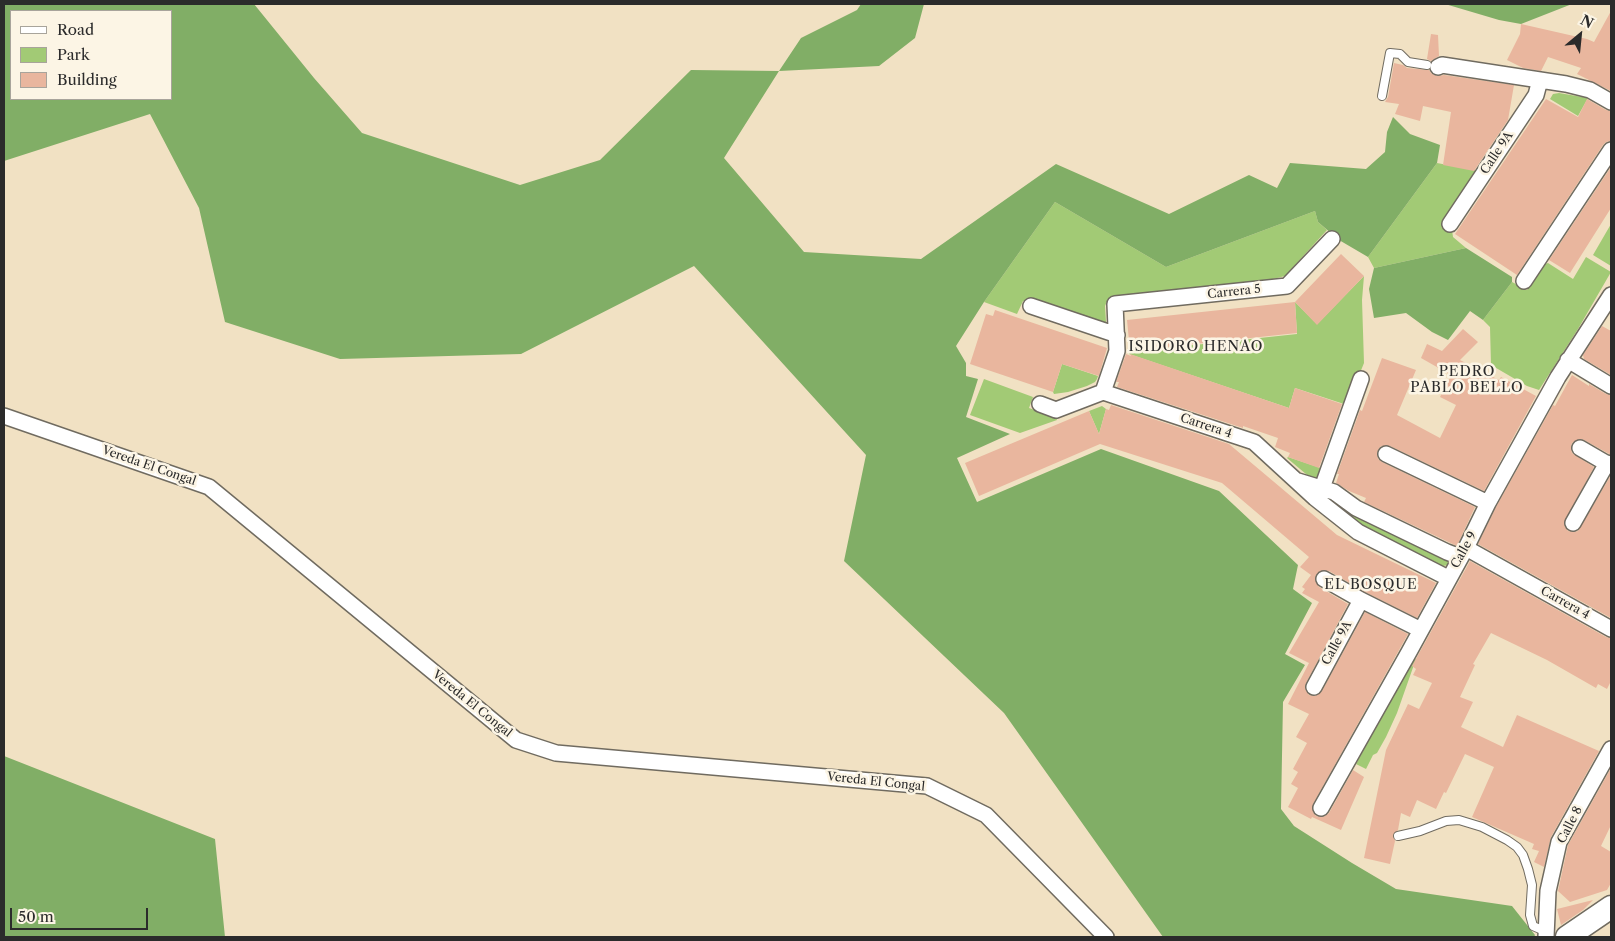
<!DOCTYPE html>
<html>
<head>
<meta charset="utf-8">
<style>
  body { margin:0 }
  #map { position:relative; width:1615px; height:941px; overflow:hidden; background:#f1e1c3; font-family:"Libre Caslon Text",serif }
  canvas { display:block }
  .frame { position:absolute; inset:0; border:5px solid #2b2b2b; pointer-events:none }
  .legend { position:absolute; left:10px; top:10px; width:162px; height:90px; box-sizing:border-box; background:#fcf5e5; border:1px solid #a8a49b; margin:0; padding:6px 9px; list-style:none; font-size:15px; color:#2b2b2b }
  .legend li { display:flex; align-items:center; gap:10px; height:25px }
  .legend b { width:25px; border:1px solid #a8a49b }
  .north { position:absolute; left:1555px; top:10px; width:50px; height:50px; -webkit-text-stroke:4px #fcf5e5; paint-order:stroke; rotate:28deg; font-size:14px; font-weight:700; line-height:20px; text-align:center; color:#2b2b2b }
  .north::after { content:''; display:block; margin:auto; width:18px; height:22px; background:#2b2b2b; clip-path:polygon(50% 0,100% 100%,50% 72%,0 100%) }
  .scale { position:absolute; left:10px; top:908px; width:138px; height:22px; box-sizing:border-box; border:2px solid #2b2b2b; border-top:0; padding-left:6px; font-size:15px; line-height:18px; white-space:nowrap; color:#2b2b2b; -webkit-text-stroke:4px #fcf5e5; paint-order:stroke }
</style>
</head>
<body>
<div id="map">
<canvas width="1615" height="941"></canvas>
<div class="frame"></div>
<ul class="legend">
<li><b style="height:6px;background:#fff"></b>Road</li>
<li><b style="height:14px;background:#a2ca75"></b>Park</li>
<li><b style="height:14px;background:#e9b69e"></b>Building</li>
</ul>
<div class="north">N</div>
<div class="scale">50 m</div>
</div>
<script>
const ctx = document.querySelector('canvas').getContext('2d');
ctx.lineJoin = 'round';
function fill(path, color) {
  ctx.fillStyle = color;
  ctx.fill(path, 'evenodd');
}
function poly(rows) {
  const path = new Path2D();
  for (const r of rows) {
    path.moveTo(r[0], r[1]);
    for (let i = 2; i < r.length; i += 2) path.lineTo(r[i], r[i + 1]);
  }
  return path;
}
function trace(path, color, width, dash) {
  ctx.strokeStyle = color;
  ctx.lineWidth = width;
  ctx.lineCap = dash ? 'butt' : 'round';
  ctx.setLineDash(dash || []);
  ctx.stroke(path);
}
function drawText(font, color, halo, rows, align = 'center') {
  ctx.font = font + ' "Libre Caslon Text",serif';
  ctx.lineWidth = 5;
  ctx.setLineDash([]);
  ctx.textBaseline = 'middle';
  ctx.strokeStyle = halo;
  ctx.fillStyle = color;
  for (const [text, x, y, turn = 0] of rows) {
    ctx.save();
    ctx.translate(x, y);
    ctx.rotate((+turn || 0) * Math.PI / 180);
    ctx.textAlign = isNaN(turn) ? turn : align;
    if (halo) ctx.strokeText(text, 0, 0);
    ctx.fillText(text, 0, 0);
    ctx.restore();
  }
}
fill(poly([
  [1559,93,1588,98,1578,116,1550,99,1553,94],
  [1437,163,1479,171,1442,224,1452,230,1453,237,1466,248,1374,268,1368,257],
  [1055,202,1166,267,1315,211,1318,222,1327,230,1285,276,1273,279,1108,299,1105,306,1106,322,1103,324,1023,301,1017,314,984,302],
  [1611,224,1611,266,1593,255],
  [1586,257,1611,272,1578,329,1539,390,1527,386,1491,365,1490,327,1483,320,1512,282,1527,290,1545,264,1548,263,1573,279],
  [1364,276,1362,300,1364,363,1347,405,1295,388,1289,408,1129,354,1130,352,1147,350,1297,334,1295,302,1317,324],
  [1062,364,1098,376,1097,379,1095,382,1087,386,1068,392,1054,394,1053,392],
  [984,379,1033,397,1029,408,1056,417,1057,420,1020,433,970,415],
  [1102,406,1106,409,1099,434,1089,411],
  [1288,457,1324,469,1318,478,1313,480,1287,458],
  [1322,496,1326,496,1454,560,1449,565,1443,566,1363,528],
  [1412,659,1416,659,1397,713,1386,737,1377,753,1373,755,1366,769,1356,764]
]), '#a2ca75');
fill(poly([
  [4,4,254,4,314,78,362,133,520,185,600,160,691,70,779,71,801,38,857,10,861,4,924,4,915,38,879,66,779,71,724,158,804,252,921,259,1056,164,1169,214,1249,175,1277,188,1290,163,1366,169,1385,152,1387,132,1393,117,1410,134,1440,145,1437,163,1368,257,1339,240,1318,222,1315,211,1166,267,1055,202,984,302,956,346,966,363,966,376,978,379,966,417,1010,434,957,458,977,502,1101,449,1219,491,1298,565,1293,589,1312,603,1285,654,1305,665,1283,702,1281,809,1294,826,1352,863,1396,889,1512,906,1535,935,1534,937,1163,937,1004,713,844,561,866,455,694,266,521,354,340,359,225,322,199,208,150,114,4,161],
  [11,11,171,11,171,99,11,99],
  [1445,4,1572,4,1521,24,1499,20],
  [1466,248,1512,277,1512,282,1483,320,1470,311,1448,340,1432,332,1406,313,1374,318,1369,289,1374,268],
  [4,756,215,839,225,937,4,937]
]), '#81ae66');
fill(poly([
  [1611,11,1611,91,1577,74,1581,68,1548,57,1541,71,1523,68,1507,60,1520,34,1521,24,1587,39,1594,42],
  [1431,34,1438,35,1439,56,1431,61,1427,59],
  [1394,63,1403,65,1407,68,1429,70,1432,74,1437,76,1444,75,1514,85,1508,120,1474,171,1443,165,1451,112,1423,106,1420,121,1395,114,1399,104,1385,102,1388,97],
  [1546,99,1578,117,1587,99,1606,110,1611,111,1611,141,1606,142,1603,145,1517,275,1455,234],
  [1611,167,1611,208,1570,273,1549,260],
  [1341,254,1364,276,1317,325,1295,302],
  [1295,302,1297,333,1130,351,1127,320],
  [995,310,1107,348,1099,376,1062,364,1053,392,970,364,986,314,993,316],
  [1602,326,1611,331,1611,375,1584,359,1583,355],
  [1463,329,1478,342,1460,360,1499,380,1501,377,1536,396,1484,491,1390,446,1381,446,1378,450,1377,454,1378,459,1382,462,1475,507,1457,546,1364,502,1366,498,1349,491,1336,483,1339,474,1337,474,1360,410,1362,411,1382,358,1416,370,1397,415,1440,438,1456,405,1440,397,1451,375,1421,358,1427,344,1442,351],
  [1126,354,1131,356,1130,354,1289,408,1295,388,1342,404,1319,468,1288,457,1290,453,1275,447,1278,438,1243,426,1243,428,1117,387,1119,382,1116,382],
  [1572,375,1589,386,1589,384,1606,394,1611,395,1611,455,1584,440,1580,439,1572,443,1571,447,1572,453,1594,467,1564,523,1565,527,1568,531,1574,532,1578,531,1611,475,1611,618,1478,544,1496,507,1553,405,1555,406],
  [1111,405,1229,444,1337,535,1436,583,1417,618,1365,592,1329,571,1320,571,1316,575,1315,580,1319,587,1348,604,1306,683,1305,688,1309,695,1315,696,1322,691,1365,612,1408,634,1313,804,1313,812,1316,816,1321,817,1325,816,1329,813,1353,770,1364,777,1341,830,1312,817,1311,819,1288,807,1298,788,1291,784,1298,772,1293,769,1307,743,1296,737,1309,714,1288,704,1309,663,1289,653,1319,602,1302,593,1305,589,1302,587,1311,575,1300,567,1309,557,1222,483,1100,444,979,496,965,463,1089,411,1099,434,1106,409,1109,410],
  [1470,561,1606,637,1611,638,1611,681,1607,689,1598,684,1596,688,1547,660,1491,633,1473,664,1475,665,1460,697,1473,702,1461,727,1503,747,1517,715,1599,751,1551,837,1544,867,1534,862,1539,851,1532,849,1534,844,1472,817,1494,767,1465,754,1446,793,1444,792,1436,809,1417,800,1410,817,1401,813,1398,830,1393,835,1395,841,1390,864,1364,858,1386,750,1408,704,1419,709,1432,683,1413,675,1416,669,1412,666],
  [1611,768,1611,825,1601,846,1611,852,1611,883,1607,890,1570,902,1558,891,1568,845],
  [1593,900,1583,910,1561,925,1557,909]
]), '#e9b69e');
const service = poly([
  [1382,96,1390,53,1400,54,1408,62,1427,65],
  [1398,836,1420,831,1446,821,1459,820,1482,827,1507,840,1517,847,1523,855,1528,869,1532,885,1530,915,1533,926,1547,932]
]);
const minor = poly([
  [1438,67,1442,65,1566,84,1590,90,1611,102],
  [1450,224,1536,95,1540,80],
  [1524,281,1611,150],
  [1031,306,1117,335],
  [1568,360,1611,386],
  [1103,392,1254,442,1315,498,1358,532,1448,578],
  [1040,404,1056,410,1103,392,1117,351,1115,304,1287,286,1332,239],
  [4,416,209,487,516,740,556,753,927,786,986,815,1106,937],
  [1580,448,1611,466],
  [1386,454,1488,503],
  [1298,481,1334,492,1356,508,1447,552,1460,557],
  [1322,488,1361,379],
  [1573,523,1607,463],
  [1466,548,1611,629],
  [1324,579,1361,600,1421,630],
  [1314,687,1361,600],
  [1321,808,1409,652,1466,548,1488,503,1558,377,1611,295],
  [1546,937,1548,891,1559,842,1611,749]
]);
const secondary = poly([
  [1567,937,1611,907]
]);
trace(service, '#706b60', 10);
trace(minor, '#706b60', 18);
trace(secondary, '#706b60', 25);
trace(service, '#fff', 8);
trace(minor, '#fff', 15);
trace(secondary, '#fff', 22);
drawText('12px', '#2b2b2b', '#fcf5e5', [
  ["Calle 9A",1497,153,-56],
  ["Carrera 5",1234,292,-6],
  ["Carrera 4",1206,426,18],
  ["Vereda El Congal",149,466,19],
  ["Calle 9",1464,550,-61],
  ["Carrera 4",1565,603,29],
  ["Calle 9A",1337,643,-61],
  ["Vereda El Congal",472,704,39],
  ["Vereda El Congal",876,782,6],
  ["Calle 8",1570,825,-63]
]);
ctx.letterSpacing = '1px';
drawText('14px', '#2b2b2b', '#fcf5e5', [
  ["ISIDORO HENAO",1196,347],
  ["PEDRO",1467,372],
  ["PABLO BELLO",1467,388],
  ["EL BOSQUE",1371,585]
]);
ctx.letterSpacing = '0px';
</script>
</body>
</html>
